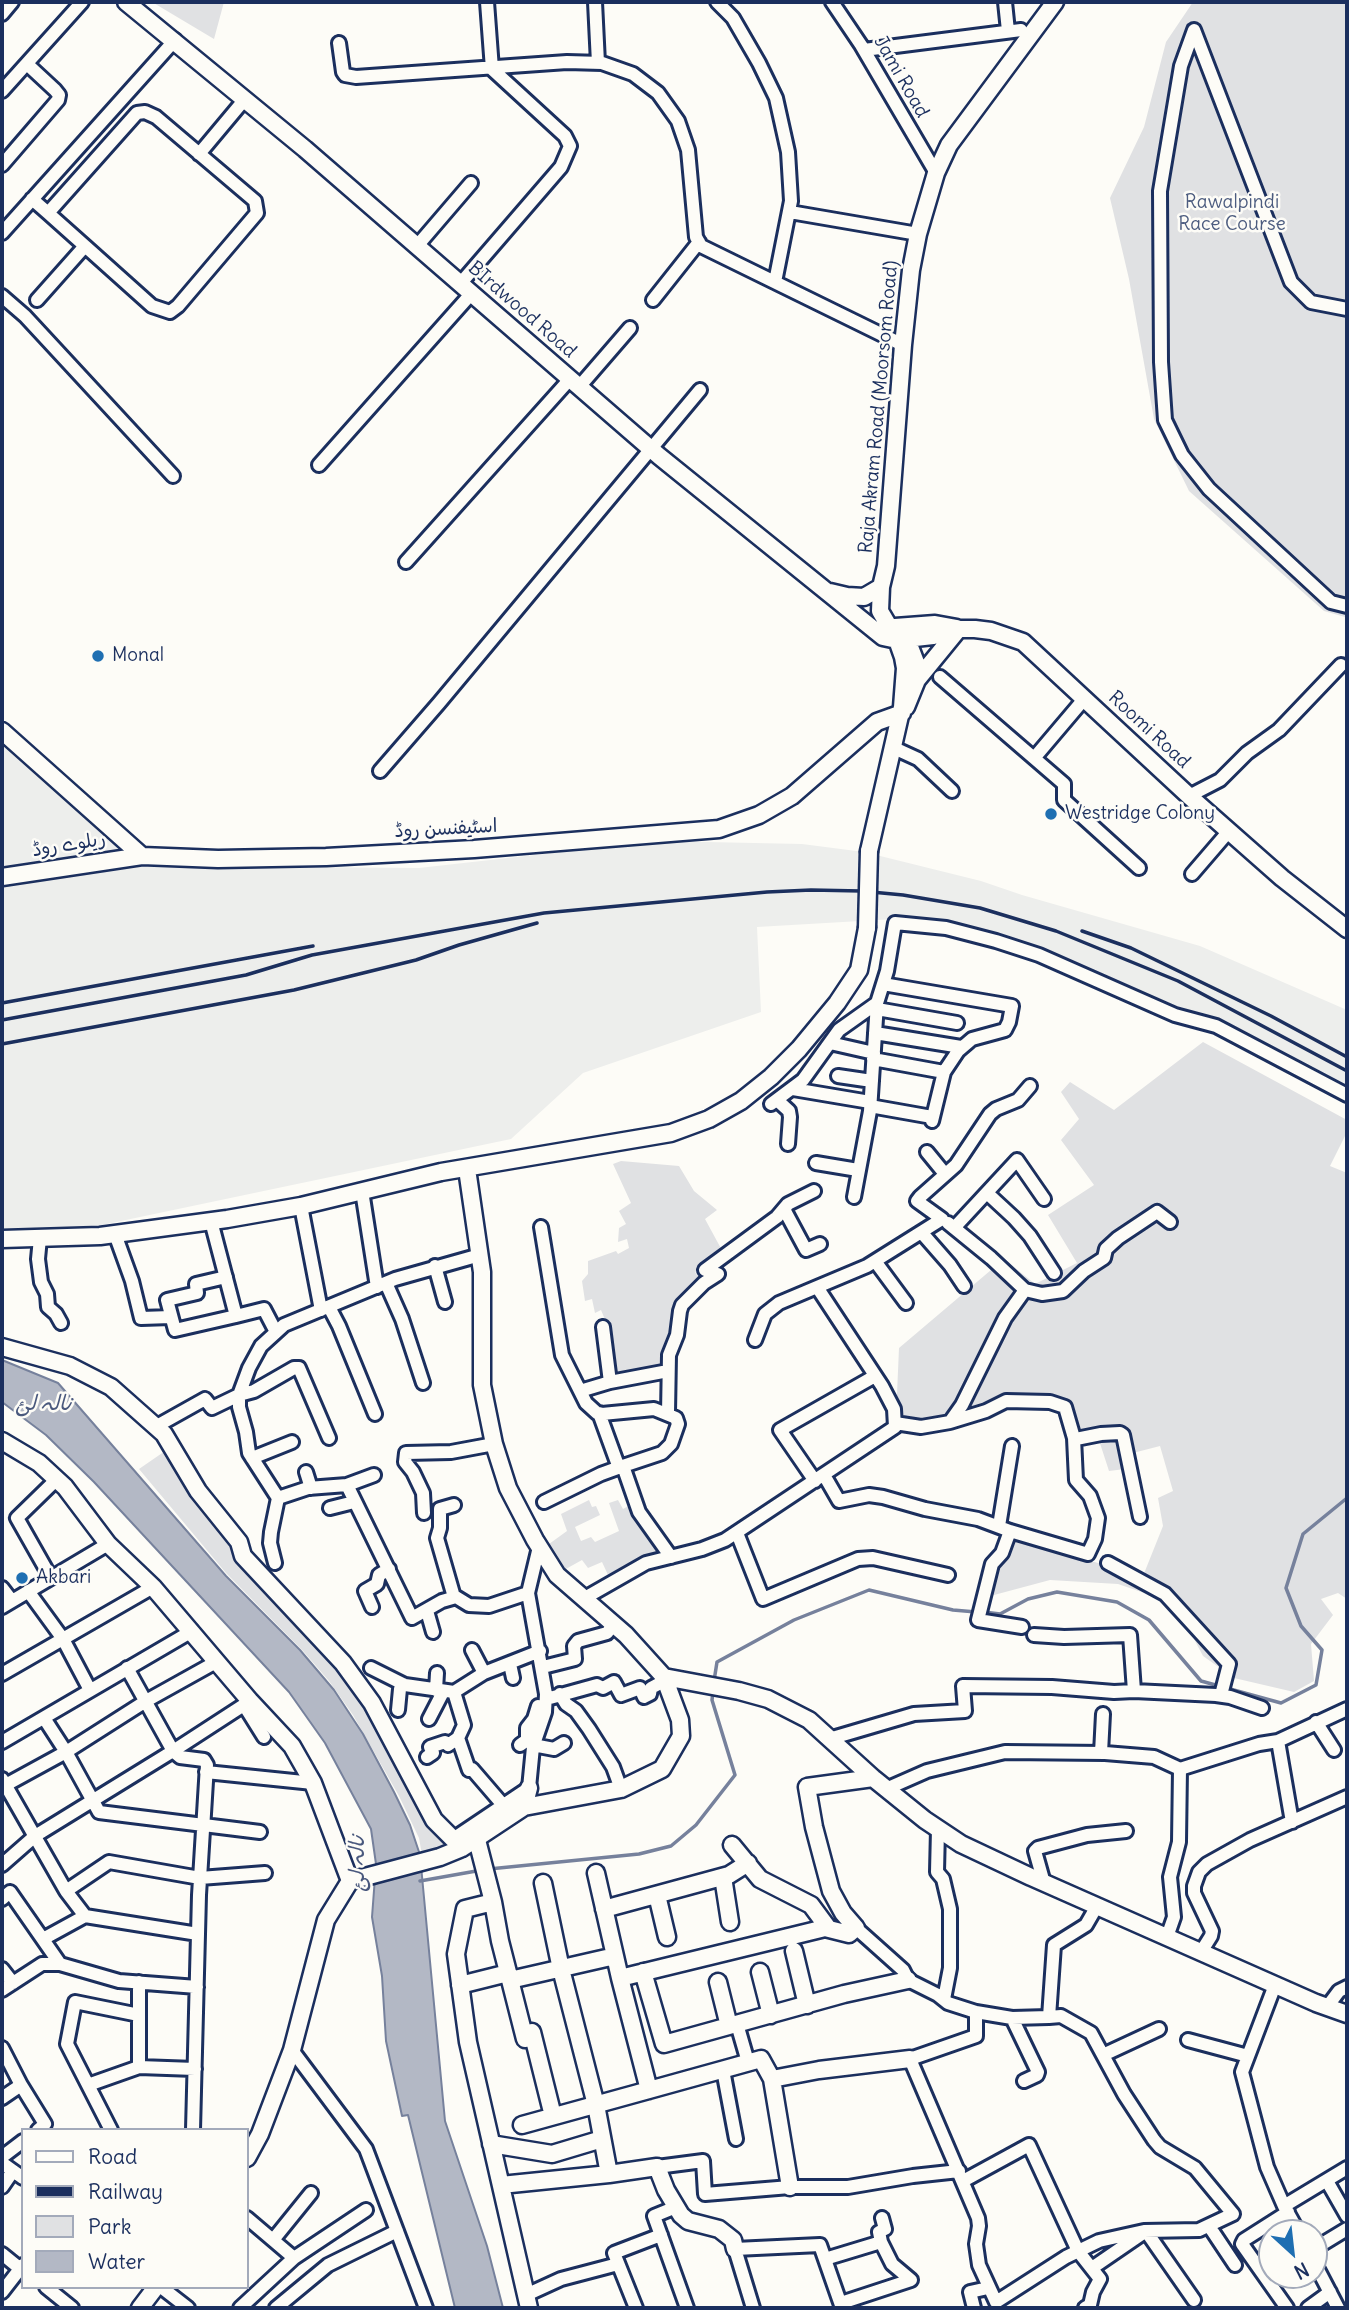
<!DOCTYPE html>
<html>
<head>
<meta charset="utf-8">
<style>
  body { margin:0 }
  #map { position:relative; width:1349px; height:2310px; overflow:hidden; background:#fdfcf7; font-family:Delius,sans-serif }
  canvas { display:block }
  .frame { position:absolute; inset:0; border:4px solid #1b2f5e; pointer-events:none }
  .legend { position:absolute; left:21px; top:2128px; width:228px; height:161px; box-sizing:border-box; background:#fdfcf7; border:2px solid #a3aaba; margin:0; padding:9px 12px; list-style:none; font-size:21px; color:#1b2f5e }
  .legend li { display:flex; align-items:center; gap:14px; height:35px }
  .legend b { width:35px; border:2px solid #a3aaba }
  .north { position:absolute; left:1258px; top:2219px; width:70px; height:70px; box-sizing:border-box; background:#fdfcf7; border:2px solid #a3aaba; border-radius:50%; rotate:153deg; font-size:19px; font-weight:700; line-height:28px; text-align:center; color:#1b2f5e }
  .north::after { content:''; display:block; margin:auto; width:24px; height:32px; background:#1f6fb2; clip-path:polygon(50% 0,100% 100%,50% 72%,0 100%) }
</style>
</head>
<body>
<div id="map">
<canvas width="1349" height="2310"></canvas>
<div class="frame"></div>
<ul class="legend">
<li><b style="height:9px;background:#fdfcf7"></b>Road</li>
<li><b style="height:9px;background:#1b2f5e"></b>Railway</li>
<li><b style="height:19px;background:#e0e1e3"></b>Park</li>
<li><b style="height:19px;background:#b3b8c5"></b>Water</li>
</ul>
<div class="north">N</div>
</div>
<script>
const ctx = document.querySelector('canvas').getContext('2d');
ctx.lineJoin = 'round';
function fill(path, color) {
  ctx.fillStyle = color;
  ctx.fill(path, 'evenodd');
}
function poly(rows) {
  const path = new Path2D();
  for (const r of rows) {
    path.moveTo(r[0], r[1]);
    for (let i = 2; i < r.length; i += 2) path.lineTo(r[i], r[i + 1]);
  }
  return path;
}
function trace(path, color, width, dash) {
  ctx.strokeStyle = color;
  ctx.lineWidth = width;
  ctx.lineCap = dash ? 'butt' : 'round';
  ctx.setLineDash(dash || []);
  ctx.stroke(path);
}
function drawText(font, color, halo, rows, align = 'center') {
  ctx.font = font + ' Delius,"Playpen Sans Arabic",sans-serif';
  ctx.lineWidth = 5;
  ctx.setLineDash([]);
  ctx.textBaseline = 'middle';
  ctx.strokeStyle = halo;
  ctx.fillStyle = color;
  for (const [text, x, y, turn = 0] of rows) {
    ctx.save();
    ctx.translate(x, y);
    ctx.rotate((+turn || 0) * Math.PI / 180);
    ctx.textAlign = isNaN(turn) ? turn : align;
    if (halo) ctx.strokeText(text, 0, 0);
    ctx.fillText(text, 0, 0);
    ctx.restore();
  }
}
fill(poly([
  [2,726,68,781,157,866,419,868,659,841,802,844,864,852,981,881,1022,895,1200,946,1347,1010,1347,1100,1198,1017,1072,961,912,918,757,927,761,1012,583,1073,511,1139,102,1225,2,1231]
]), '#edeeec');
fill(poly([
  [152,2,224,2,214,39],
  [1193,2,1347,2,1347,616,1345,617,1324,611,1189,491,1154,419,1129,279,1110,198,1144,127,1166,42],
  [1203,1042,1347,1120,1347,1132,1330,1166,1347,1173,1347,1599,1338,1593,1321,1599,1333,1615,1311,1644,1314,1681,1294,1692,1234,1678,1203,1656,1186,1624,1162,1599,1118,1584,1050,1580,994,1595,982,1590,1008,1537,1143,1576,1163,1526,1158,1498,1173,1491,1160,1446,1129,1454,1125,1469,1109,1471,1096,1431,1073,1431,1061,1408,1003,1406,967,1426,896,1417,899,1348,1004,1259,1035,1284,1077,1263,1048,1215,1094,1185,1061,1140,1079,1119,1061,1092,1070,1082,1114,1110],
  [621,1161,679,1166,694,1191,717,1210,705,1219,724,1254,695,1272,699,1278,683,1293,676,1311,675,1336,663,1346,665,1369,613,1376,606,1322,601,1310,595,1313,592,1299,585,1301,582,1281,588,1274,588,1261,616,1251,618,1254,629,1248,627,1239,618,1242,619,1228,626,1224,619,1211,631,1203,613,1164],
  [168,1449,344,1671,451,1845,422,1855,419,1838,399,1796,353,1715,329,1681,303,1651,226,1573,139,1469],
  [589,1500,592,1507,596,1506,600,1515,575,1527,581,1541,591,1537,595,1542,619,1531,609,1503,618,1500,623,1509,636,1502,663,1553,609,1577,602,1562,588,1568,582,1560,564,1570,549,1544,567,1531,561,1514]
]), '#e0e1e3');
const water = poly([
  [2,1360,58,1383,226,1576,300,1650,334,1690,363,1734,394,1792,410,1825,420,1855,445,2121,487,2246,503,2308,455,2308,408,2115,402,2116,386,2041,382,1976,372,1917,376,1864,371,1829,325,1743,289,1692,94,1482,46,1435,2,1402,2,1360]
]);
fill(water, '#b3b8c5');
trace(water, '#76819c', 2);
trace(poly([
  [984,1612,1000,1614,1028,1599,1057,1592,1117,1602,1149,1620,1201,1681,1281,1703,1316,1685,1322,1650,1301,1626,1286,1588,1303,1534,1347,1498],
  [714,1681,717,1662,794,1620,869,1590,953,1610,976,1612],
  [489,1869,639,1854,671,1846,696,1825,735,1775,712,1700,713,1692],
  [420,1881,482,1870]
]), '#76819c', 3.5);
const street = poly([
  [595,2,598,63],
  [717,2,733,18,759,63,776,98,788,152,791,201,775,282],
  [832,2,861,45,936,173],
  [1005,2,1008,31],
  [2,14,12,2],
  [339,43,343,72,345,75,356,77,567,62,602,63,633,74,658,93,678,121,688,150,696,237,701,246,903,345],
  [864,50,1021,30],
  [2,91,82,2],
  [199,154,245,99],
  [2,165,58,100,59,95,55,90,27,64],
  [32,199,48,213,85,246,152,306,170,312,178,306,257,213,255,201,156,117,145,112,137,113,48,213],
  [790,212,918,234],
  [2,233,175,40],
  [417,246,471,183],
  [460,284,561,167,570,146,565,136,492,69,487,2],
  [2,296,25,316,173,476],
  [37,300,85,246],
  [653,300,699,242],
  [1347,309,1311,302,1291,282,1194,30,1181,66,1160,191,1161,362,1165,420,1182,455,1209,489,1331,602,1347,606],
  [579,387,630,328],
  [319,465,471,294],
  [406,562,570,379],
  [940,677,1064,784,1064,800,1139,868],
  [894,748,918,759,952,791],
  [1035,757,1085,698],
  [380,771,439,703,700,390],
  [1189,796,1220,780,1247,753,1279,730,1341,665],
  [1192,874,1229,831],
  [883,984,1012,1006,1009,1022,1005,1030,972,1039,958,1051,944,1072,932,1121],
  [877,1009,957,1023],
  [875,1033,961,1047],
  [830,1043,874,1053],
  [873,1059,944,1072],
  [838,1076,872,1081],
  [793,1089,870,1102],
  [777,1100,789,1111,790,1117,788,1144],
  [771,1104,803,1080,839,1030,877,1003],
  [870,1106,932,1117],
  [927,1152,945,1174],
  [816,1163,858,1170],
  [362,1191,377,1287],
  [987,1193,1014,1218,1030,1236,1054,1273],
  [854,1197,870,1111,877,1003,887,971,895,923,946,928,996,941,1039,955,1175,1015,1216,1026,1347,1095],
  [301,1206,321,1310],
  [784,1209,806,1250,820,1244],
  [211,1221,236,1316,264,1309,276,1332],
  [948,1223,991,1258,1025,1290],
  [541,1227,562,1355,586,1403,597,1413,602,1414,654,1409,676,1418,678,1424,671,1444,662,1453,623,1466,639,1512,671,1557],
  [954,1228,1017,1160,1044,1199],
  [922,1233,950,1265,964,1286],
  [115,1234,132,1281,141,1318,171,1317],
  [40,1238,38,1259,41,1282,47,1294,48,1307,56,1314,61,1323],
  [875,1261,906,1303],
  [435,1266,445,1302],
  [705,1270,777,1217,788,1204,814,1191],
  [226,1277,196,1284,197,1293,167,1300,175,1330,236,1316],
  [386,1283,402,1319,423,1383],
  [329,1307,339,1326,375,1414],
  [603,1327,610,1382],
  [755,1340,765,1314,779,1303,817,1287],
  [580,1391,610,1382,668,1371],
  [599,1413,619,1468],
  [668,1413,669,1355,677,1335,680,1311,682,1305,704,1283,718,1274],
  [950,1422,986,1411,1006,1401,1050,1402,1065,1407,1074,1438,1076,1439,1101,1434,1120,1433,1123,1435,1140,1517],
  [895,1423,921,1427,950,1422,962,1405,1005,1318,1025,1290,1042,1294,1063,1291,1084,1271,1104,1258,1106,1249,1118,1238,1157,1212,1170,1222],
  [155,1427,205,1399,212,1408,239,1395,254,1391,294,1368,299,1368,329,1438],
  [252,1458,292,1442],
  [306,1472,311,1488],
  [824,1475,839,1501,869,1495,883,1497,925,1509,978,1519,1010,1531,1088,1554,1095,1539,1098,1518,1090,1496,1076,1480,1074,1438],
  [815,1481,780,1430,875,1376],
  [347,1485,374,1475],
  [278,1498,308,1488,347,1485,412,1618,442,1601,456,1597,469,1605,489,1606,528,1593],
  [544,1502,601,1474,623,1466],
  [330,1508,354,1502],
  [424,1513,423,1493,413,1472,405,1462,406,1453,451,1452,494,1444],
  [999,1526,1012,1446],
  [1010,1531,1002,1553,992,1564,978,1620,1022,1627],
  [737,1533,763,1599,858,1559,873,1558,948,1575],
  [275,1563,270,1543,271,1532,278,1498,249,1453,246,1432,239,1407,239,1395,249,1368,261,1346,284,1325,395,1279,480,1255],
  [1108,1563,1165,1594,1229,1664,1221,1695],
  [51,1578,17,1518,57,1479],
  [2,1588,12,1601],
  [28,1591,63,1639,90,1690],
  [454,1597,437,1538,440,1528,440,1509,454,1505],
  [583,1599,646,1563,702,1549,725,1540,895,1427,894,1409,882,1386,817,1287,867,1266,942,1219,917,1201,920,1197,956,1165,990,1114,996,1109,1018,1100,1030,1086],
  [2,1607,108,1544],
  [372,1607,365,1591,377,1584,379,1575,389,1569],
  [427,1611,433,1632],
  [472,1650,484,1673],
  [510,1664,513,1678],
  [543,1667,575,1659,574,1646,578,1641,607,1633,613,1625],
  [127,1668,173,1751,180,1757,204,1760,207,1765,199,1895,193,2130],
  [371,1668,405,1685,454,1692,484,1673,540,1651],
  [2,1674,153,1587],
  [436,1690,437,1673],
  [1134,1691,1216,1695,1230,1697,1262,1708],
  [454,1692,464,1725,458,1738,469,1770,472,1769,503,1805],
  [546,1694,550,1698,597,1685,603,1688,614,1682,621,1695,640,1688,644,1697,650,1694,651,1688,666,1680],
  [560,1694,566,1704,576,1711,589,1729,613,1767,621,1789],
  [244,1705,264,1737],
  [398,1710,400,1689,403,1684],
  [44,1718,66,1752,99,1812,260,1832],
  [429,1719,443,1692],
  [1316,1722,1334,1750],
  [829,1739,914,1714,965,1711,963,1686,1052,1687,1114,1692,1134,1691,1130,1635,1064,1637,1034,1635],
  [1278,1741,1347,1709],
  [2,1742,192,1631],
  [520,1745,527,1740,527,1728,534,1719,538,1706],
  [533,1745,554,1749,564,1743],
  [1101,1753,1103,1714],
  [427,1757,433,1753,430,1747,445,1742,448,1745,458,1738],
  [1180,1769,1259,1744,1278,1741,1292,1822],
  [206,1772,313,1783],
  [2,1779,66,1891],
  [2,1787,66,1752,146,1701,216,1662],
  [886,1789,927,1771,1005,1752,1105,1753,1154,1757,1180,1769,1179,1842,1170,1877,1174,1917,1167,1937],
  [938,1829,937,1872,943,1879,950,1909,950,1968,944,1999],
  [453,1839,529,1788,533,1747,545,1712,546,1694,528,1593,539,1547],
  [2,1865,35,1836,173,1751,250,1701],
  [1044,1883,1035,1851,1038,1848,1087,1835,1126,1831],
  [2,1899,10,1892,60,1964,42,1964,2,1990],
  [856,1928,903,1970,908,1980,938,1995,948,2003,976,2012],
  [198,1934,85,1916,66,1891,109,1862,200,1878,265,1873],
  [43,1939,85,1916],
  [1201,1952,1211,1936,1212,1931,1194,1893,1194,1886,1199,1872,1207,1864,1250,1840,1347,1797],
  [60,1964,119,1981,197,1987],
  [2,1969,13,1983],
  [139,1982,139,2015],
  [1275,1985,1242,2072,1267,2167,1284,2206],
  [1327,2007,1339,1991,1347,1987],
  [1049,2017,1061,2016,1091,2033,1124,2094,1154,2140,1160,2147,1195,2168,1233,2214,1199,2230,1144,2231,1099,2241,1066,2257,996,2302,979,2265,976,2244,979,2226,978,2218,910,2059,976,2036,976,2012,1012,2018,1049,2017,1054,1945,1086,1925,1097,1906],
  [1012,2018,1038,2072,1037,2075,1024,2081],
  [737,2024,748,2062],
  [1188,2040,1248,2056],
  [2,2048,21,2085,2,2098],
  [292,2050,366,2149,426,2308],
  [1103,2055,1159,2029],
  [139,2067,195,2069],
  [723,2070,736,2139],
  [21,2085,45,2124,38,2130],
  [88,2085,139,2067,139,2015,75,2002,67,2044,111,2130],
  [2,2157,23,2141],
  [2,2163,23,2178],
  [657,2167,703,2161,705,2194,790,2187,848,2187,913,2176,959,2171],
  [963,2181,1029,2145,1078,2251,1100,2279,1093,2292,1090,2305,1085,2308],
  [1327,2181,1347,2216],
  [2,2187,13,2171],
  [676,2207,654,2216,687,2308],
  [247,2218,294,2258],
  [1209,2226,1235,2265],
  [1299,2233,1284,2206,1347,2168],
  [273,2240,311,2193],
  [881,2242,879,2232,885,2229,882,2218],
  [1314,2249,1347,2229],
  [2,2254,23,2271],
  [825,2259,881,2242,892,2264,911,2280,841,2303],
  [1314,2262,1338,2308],
  [1092,2268,1146,2231,1194,2300],
  [46,2287,72,2308],
  [161,2287,188,2308],
  [2,2292,23,2265],
  [526,2295,561,2279,618,2264],
  [240,2308,294,2258,366,2210],
  [276,2308,328,2265,397,2231],
  [636,2308,614,2253,661,2235],
  [753,2308,735,2249,820,2245,842,2308],
  [974,2308,970,2292,988,2288],
  [1287,2308,1242,2244,1244,2240,1288,2212],
  [1308,2308,1330,2292]
]);
const secondary = poly([
  [126,2,305,149,659,456,883,637,897,640,933,636,959,629,975,629,991,631,1023,642,1189,796,1282,878,1347,929],
  [830,592,847,596,864,597,881,587],
  [882,628,935,624,957,628],
  [917,680,957,631],
  [906,707,917,680,917,665,907,639],
  [2,731,142,856,218,859,326,857,474,849,719,829,759,815,792,796,877,722,902,713],
  [869,851,902,707,905,668,903,657,897,640,880,611,881,587,886,566,903,345,911,270,918,234,936,173,949,145,1055,2],
  [2,877,142,856],
  [2,1239,100,1236,227,1219,301,1206,441,1172,671,1133,709,1119,741,1101,771,1077,799,1049,837,1003,859,970,867,928],
  [2,1347,70,1366,111,1387,164,1434,198,1491,239,1542,243,1556,343,1663,372,1703,434,1820,462,1848],
  [2,1441,39,1463,65,1487,108,1544,153,1587,250,1701,292,1746,313,1783,350,1881],
  [664,1677,739,1691,768,1699,809,1720,873,1778,925,1820,961,1844,1031,1877,1316,2003,1347,2014],
  [524,1807,529,1788],
  [477,1840,493,1902,465,1909,456,1954,468,2042,529,2308],
  [732,1845,760,1879,811,1905,828,1928],
  [596,1873,615,1956],
  [723,1877,730,1922],
  [350,1881,440,1857,462,1848,524,1807,621,1789,662,1769,681,1736,680,1720,664,1677,626,1635,557,1575,535,1540,508,1488,494,1444,482,1385,482,1272,467,1169],
  [543,1883,561,1969,596,2105,609,2174,657,2167,666,2190,681,2215,688,2221,719,2229,733,2240,735,2249],
  [657,1895,667,1937],
  [493,1902,500,1941,510,1980,615,1956,620,1978,825,1928,849,1934,856,1928,843,1913,831,1891,814,1827,807,1787,873,1778],
  [604,1909,729,1875,748,1863],
  [794,1951,807,2005],
  [643,1972,664,2044,844,1994,908,1980],
  [760,1972,771,2015],
  [620,1978,649,2090,761,2059,772,2079,790,2187],
  [510,1980,525,2039],
  [718,1982,729,2026],
  [460,1985,508,1973],
  [532,2032,553,2116],
  [772,2079,819,2070,910,2059],
  [522,2125,649,2090],
  [491,2144,552,2154,602,2139],
  [247,2158,260,2134,292,2050,326,1920,350,1881],
  [501,2185,609,2174],
  [140,2308,156,2287]
]);
trace(street, '#1b2f5e', 18);
trace(secondary, '#1b2f5e', 21);
trace(street, '#fdfcf7', 12);
trace(secondary, '#fdfcf7', 16);
trace(poly([
  [1082,931,1131,948,1271,1016,1347,1057],
  [2,1003,313,946],
  [2,1020,246,975,312,955,544,913,767,892,811,890,861,891,903,895,980,908,1056,931,1178,981,1347,1071],
  [2,1044,294,990,416,960,459,945,537,923]
]), '#1b2f5e', 3.5);
const secondaryBridge = poly([
  [867,928,869,851]
]);
trace(secondaryBridge, '#1b2f5e', 21, []);
trace(secondaryBridge, '#fdfcf7', 16);
for (const [x, y, r, color] of [
  [98,656,7,"#1f6fb2"],
  [1051,814,7,"#1f6fb2"],
  [22,1578,7,"#1f6fb2"]
]) {
  const dot = new Path2D();
  dot.arc(x, y, r, 0, 2 * Math.PI);
  ctx.fillStyle = color;
  ctx.fill(dot);
  trace(dot, '#fdfcf7', 2.5);
}
drawText('19px', '#1b2f5e', '#fdfcf7', [
  ["Jami Road",901,77,60],
  ["BIrdwood Road",522,310,41],
  ["Raja Akram Road (Moorsom Road)",879,407,-85],
  ["Roomi Road",1149,730,43],
  ["اسٹیفنسن روڈ",446,829,-3],
  ["ریلوے روڈ",69,845,-9]
]);
drawText('19px', '#4c5c7f', '#fdfcf7', [
  ["Rawalpindi",1232,203],
  ["Race Course",1232,225]
]);
drawText('19px', '#1b2f5e', '#fdfcf7', [
  ["Monal",112,656],
  ["Westridge Colony",1065,814],
  ["Akbari",36,1578]
], 'left');
drawText('italic 21px', '#49587d', '#fdfcf7', [
  ["نالہ لئ",44,1404],
  ["نالہ لئ",358,1863,-90]
]);
</script>
</body>
</html>
